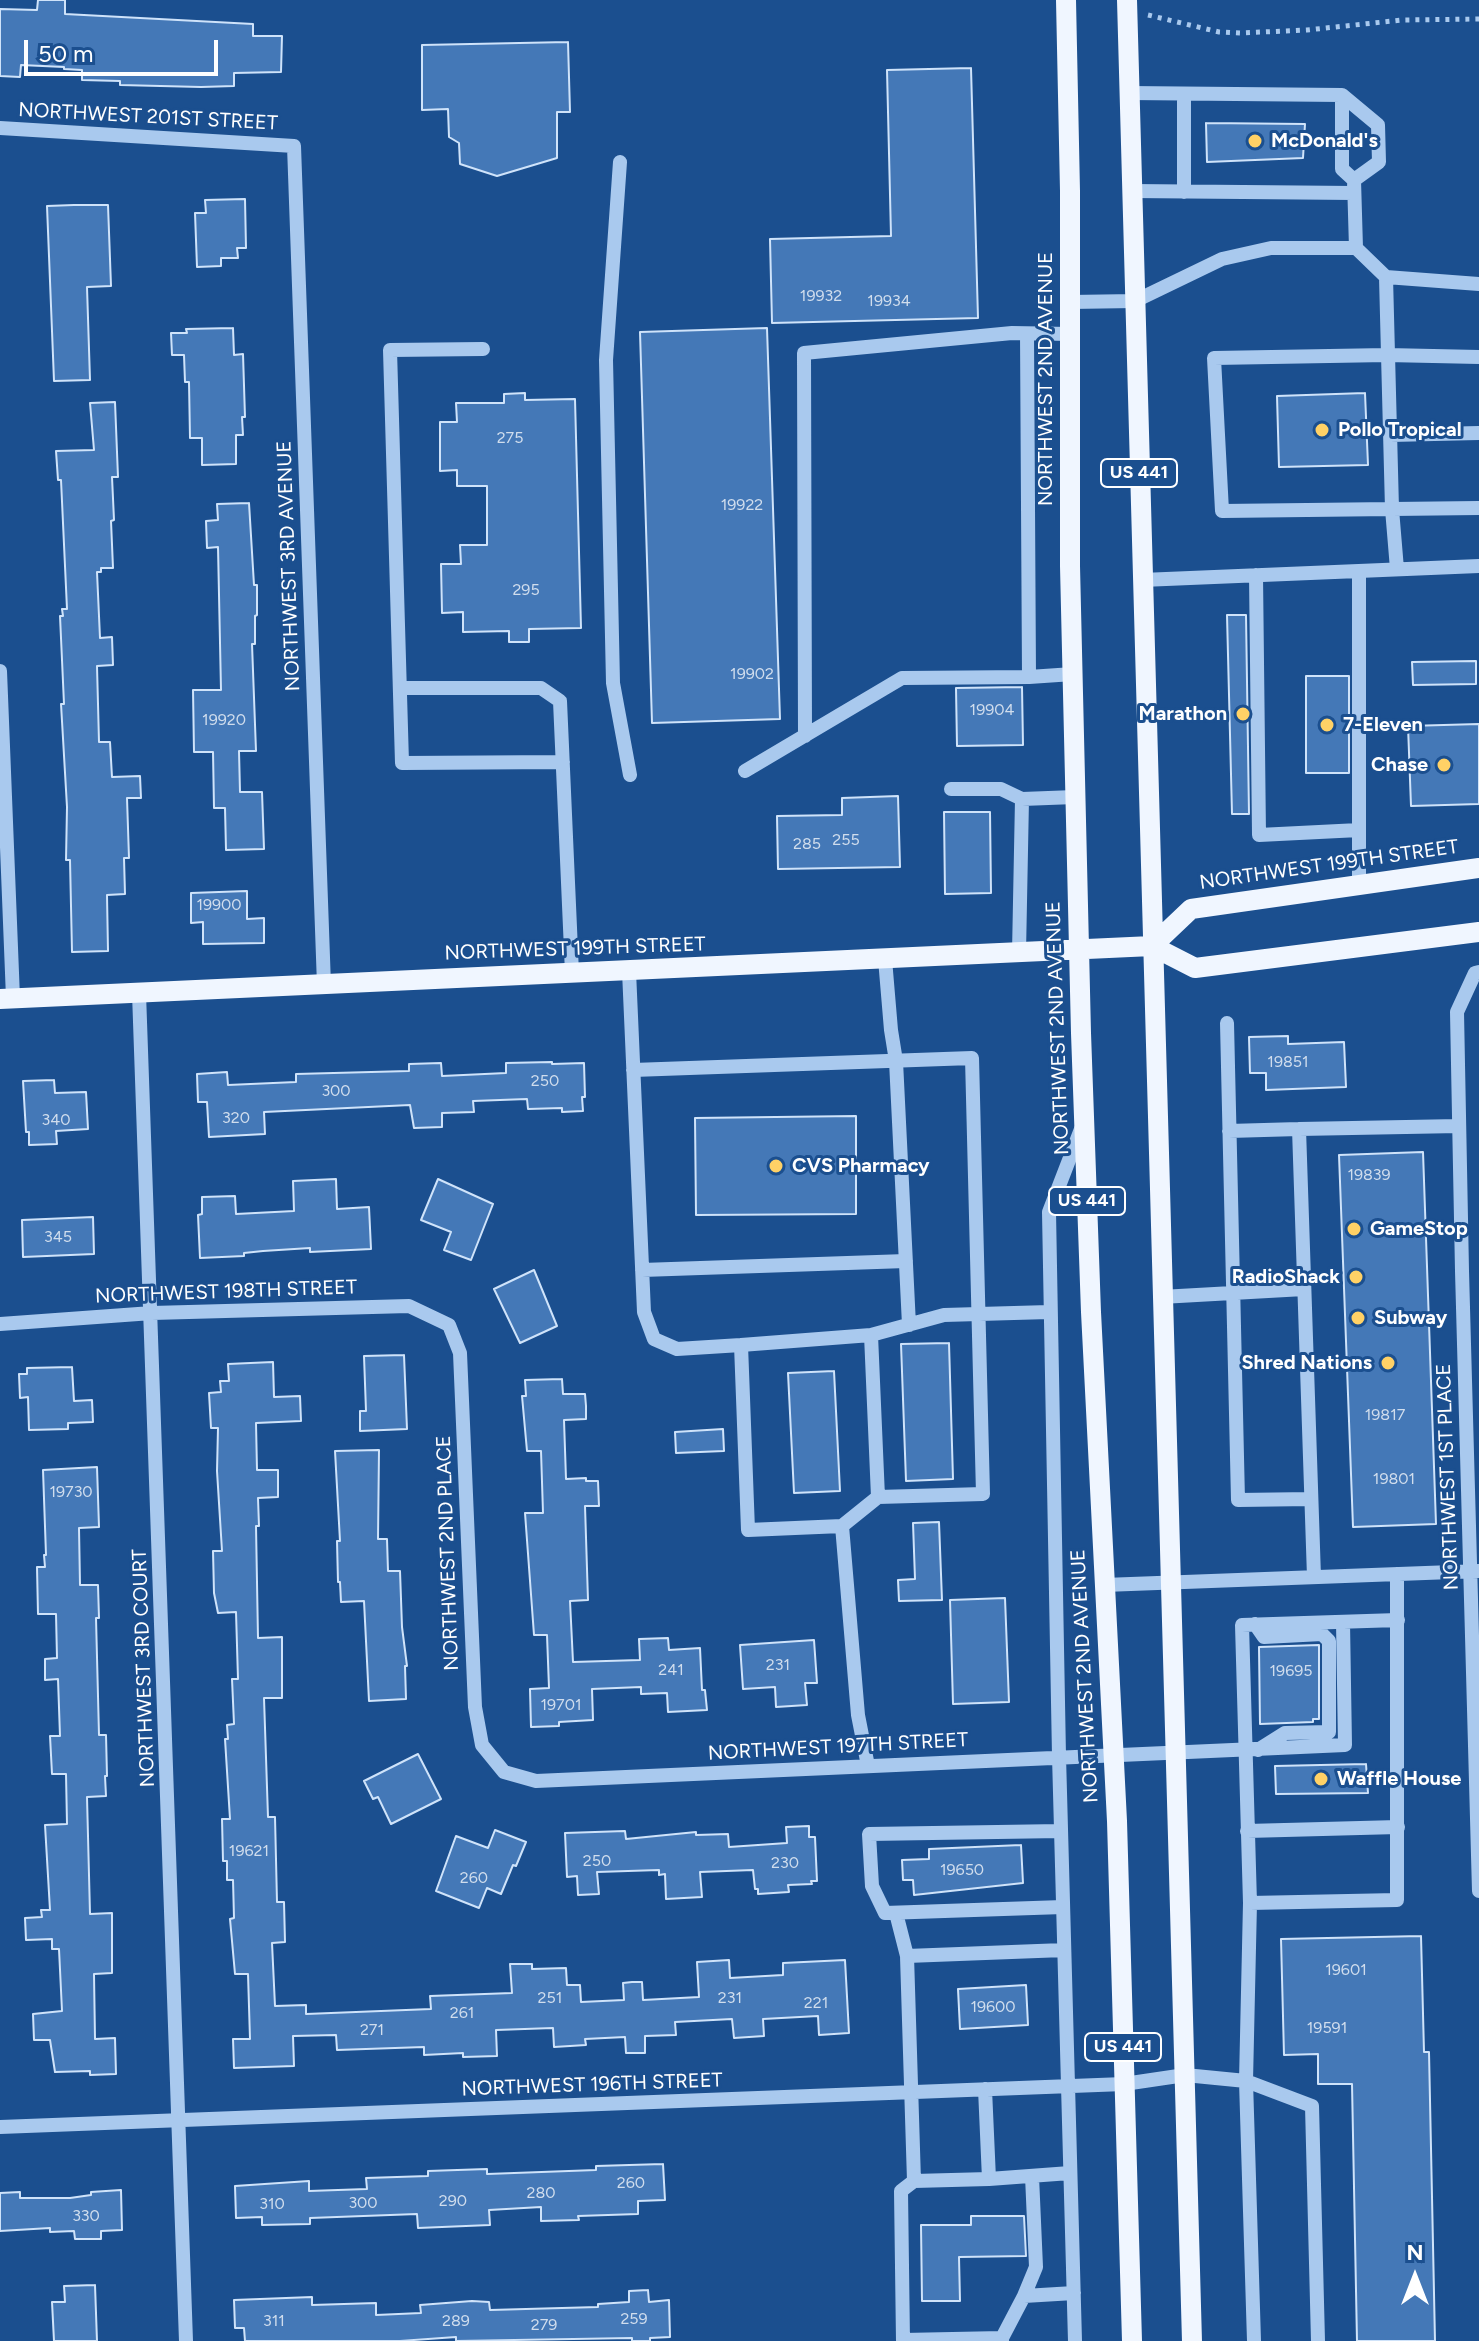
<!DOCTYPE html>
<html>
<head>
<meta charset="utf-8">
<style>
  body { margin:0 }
  #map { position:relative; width:1479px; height:2341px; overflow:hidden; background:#1b4f8f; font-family:Figtree,sans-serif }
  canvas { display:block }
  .north { position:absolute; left:1375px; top:2237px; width:80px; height:80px; -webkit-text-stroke:6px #1b4f8f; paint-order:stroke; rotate:0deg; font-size:22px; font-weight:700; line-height:32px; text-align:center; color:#fff }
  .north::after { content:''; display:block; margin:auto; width:28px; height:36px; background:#fff; clip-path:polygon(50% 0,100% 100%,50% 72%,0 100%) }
  .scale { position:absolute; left:24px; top:40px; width:194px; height:36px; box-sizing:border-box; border:4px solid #fff; border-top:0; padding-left:10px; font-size:24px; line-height:28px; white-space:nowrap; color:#fff; -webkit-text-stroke:6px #1b4f8f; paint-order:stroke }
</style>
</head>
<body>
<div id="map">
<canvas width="1479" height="2341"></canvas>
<div class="north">N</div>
<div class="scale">50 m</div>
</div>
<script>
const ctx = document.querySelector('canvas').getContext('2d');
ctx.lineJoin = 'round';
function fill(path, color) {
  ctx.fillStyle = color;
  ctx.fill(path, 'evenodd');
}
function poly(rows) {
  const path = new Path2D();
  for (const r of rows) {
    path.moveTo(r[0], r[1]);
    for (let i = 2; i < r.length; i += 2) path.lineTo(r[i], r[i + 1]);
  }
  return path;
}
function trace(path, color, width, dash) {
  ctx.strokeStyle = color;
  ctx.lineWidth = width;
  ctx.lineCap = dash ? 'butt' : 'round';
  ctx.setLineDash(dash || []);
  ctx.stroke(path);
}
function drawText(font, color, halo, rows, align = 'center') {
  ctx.font = font + ' Figtree,sans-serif';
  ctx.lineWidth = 6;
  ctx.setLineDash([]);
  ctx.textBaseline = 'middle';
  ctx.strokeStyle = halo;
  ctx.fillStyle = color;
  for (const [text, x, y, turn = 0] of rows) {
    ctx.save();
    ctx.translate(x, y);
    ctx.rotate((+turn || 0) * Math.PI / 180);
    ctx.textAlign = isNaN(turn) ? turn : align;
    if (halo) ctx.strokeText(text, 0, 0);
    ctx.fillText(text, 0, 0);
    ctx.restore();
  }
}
const building = poly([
  [38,0,65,0,65,14,253,24,253,36,282,36,281,72,234,73,234,86,201,87,120,85,120,81,82,80,82,70,64,69,64,67,21,65,20,77,0,76,0,9,37,10,38,0],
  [568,42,570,112,557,112,557,158,497,176,460,164,459,143,449,137,448,109,422,110,422,45,568,42],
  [971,68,978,318,772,323,770,239,891,236,887,70,971,68],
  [1206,123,1305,124,1303,158,1207,162,1206,123],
  [245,199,246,248,237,248,238,258,221,258,221,266,197,267,195,213,206,213,205,200,245,199],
  [74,205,108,205,111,286,87,287,90,380,54,381,47,206,74,205],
  [233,328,234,355,243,354,245,417,242,417,243,435,236,435,236,464,202,465,202,438,190,438,189,382,185,382,184,355,172,355,171,333,187,333,186,329,233,328],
  [767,328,780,719,652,723,640,332,767,328],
  [525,393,525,400,575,399,581,628,529,629,529,642,509,642,509,631,463,632,463,612,442,613,441,564,461,564,460,545,487,545,487,486,457,486,457,470,440,471,440,422,457,422,456,403,504,403,504,394,525,393],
  [1365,393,1368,465,1279,467,1277,396,1365,393],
  [115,402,118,477,112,477,114,520,111,521,113,568,101,568,101,572,97,572,100,638,112,637,113,665,97,666,99,742,110,742,112,777,140,776,141,798,127,798,129,858,124,858,125,894,107,895,108,951,72,952,70,860,66,860,67,807,61,704,64,704,60,616,63,616,62,609,67,609,61,480,58,480,56,451,94,450,90,403,115,402],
  [249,503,254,585,257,585,257,615,255,616,255,644,252,644,256,751,239,751,240,792,262,792,264,849,226,850,225,808,214,808,213,752,194,752,193,690,221,690,218,547,207,548,206,521,218,520,217,504,249,503],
  [1227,615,1246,615,1249,814,1232,814,1227,615],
  [1476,661,1476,684,1413,685,1412,662,1476,661],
  [1306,676,1349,676,1349,773,1306,773,1306,676],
  [1022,687,1023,745,957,746,956,688,1022,687],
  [1479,724,1479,804,1411,806,1408,726,1479,724],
  [898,796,900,867,778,869,777,816,842,815,842,798,898,796],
  [944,812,990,812,991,893,945,894,944,812],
  [247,891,247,919,264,918,264,943,203,944,203,922,191,923,191,893,247,891],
  [1288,1036,1288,1044,1344,1042,1346,1087,1266,1090,1266,1073,1250,1073,1249,1037,1288,1036],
  [552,1062,552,1064,584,1063,585,1097,582,1097,583,1111,562,1112,562,1108,528,1109,527,1099,473,1101,474,1112,442,1113,442,1127,414,1128,410,1105,264,1112,265,1134,209,1137,207,1102,198,1102,197,1074,227,1072,228,1085,296,1082,296,1074,409,1071,409,1064,441,1063,442,1076,506,1073,506,1063,552,1062],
  [54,1080,55,1093,86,1092,88,1129,56,1131,57,1144,29,1145,29,1132,26,1132,23,1081,54,1080],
  [856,1116,856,1214,696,1215,695,1118,856,1116],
  [1423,1152,1436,1524,1353,1527,1339,1155,1423,1152],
  [336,1179,337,1209,369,1207,371,1249,310,1252,310,1248,263,1251,244,1253,244,1256,200,1258,198,1215,202,1214,202,1197,235,1196,236,1214,294,1211,293,1181,336,1179],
  [438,1179,493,1204,471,1260,444,1250,451,1232,421,1220,438,1179],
  [93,1217,94,1254,23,1257,22,1220,93,1217],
  [534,1270,557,1326,520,1343,494,1289,534,1270],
  [949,1343,953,1479,906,1481,901,1344,949,1343],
  [404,1355,407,1429,360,1431,360,1411,366,1411,364,1356,404,1355],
  [273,1362,274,1397,300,1396,301,1421,256,1423,257,1470,278,1470,278,1497,258,1498,259,1526,256,1526,258,1638,282,1637,282,1698,264,1698,268,1817,275,1817,277,1902,284,1902,285,1942,272,1943,275,2006,306,2005,306,2014,431,2009,430,1996,512,1993,510,1964,532,1964,532,1969,566,1968,567,1985,580,1985,581,2002,624,2000,623,1983,632,1982,642,1982,643,2000,699,1997,697,1962,729,1960,730,1978,783,1975,783,1963,845,1960,849,2033,819,2035,818,2016,763,2019,764,2036,734,2038,732,2019,675,2022,676,2035,645,2036,645,2053,626,2053,625,2037,585,2039,586,2045,554,2047,553,2028,496,2030,497,2056,463,2057,463,2053,424,2055,424,2047,337,2050,336,2035,293,2036,294,2066,234,2068,233,2039,250,2039,248,1974,235,1974,230,1919,234,1918,233,1880,227,1880,227,1861,223,1861,222,1819,230,1819,225,1739,228,1739,227,1725,234,1724,232,1679,238,1679,236,1612,218,1613,214,1593,213,1551,222,1551,217,1471,218,1428,211,1428,209,1393,221,1392,220,1381,229,1381,228,1364,273,1362],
  [72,1367,74,1401,92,1400,93,1422,68,1423,68,1429,29,1430,28,1397,20,1398,19,1374,27,1374,27,1368,72,1367],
  [834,1371,840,1491,794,1493,788,1373,834,1371],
  [562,1379,563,1394,585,1394,586,1406,586,1419,564,1420,566,1479,586,1478,586,1481,598,1481,599,1506,585,1506,588,1600,570,1601,573,1662,640,1660,639,1639,668,1638,669,1650,700,1648,702,1690,705,1690,707,1710,668,1712,667,1693,641,1694,641,1687,592,1689,593,1720,559,1722,559,1726,531,1727,530,1689,549,1688,547,1635,534,1635,525,1513,543,1513,541,1451,527,1451,522,1396,526,1396,525,1380,562,1379],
  [723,1429,724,1451,676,1453,675,1432,723,1429],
  [379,1450,378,1539,387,1539,388,1571,400,1571,402,1627,407,1666,405,1666,406,1699,369,1701,364,1601,341,1602,340,1582,338,1582,337,1541,340,1541,335,1451,379,1450],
  [97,1467,99,1527,79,1528,80,1585,98,1585,99,1618,96,1618,99,1735,106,1735,107,1776,105,1776,106,1796,87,1797,90,1914,112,1913,112,1973,94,1974,95,2039,115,2038,116,2074,90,2075,90,2071,55,2072,50,2040,34,2040,33,2014,62,2011,59,1949,52,1949,52,1939,26,1940,25,1918,42,1917,41,1910,50,1910,45,1825,67,1824,66,1774,52,1774,50,1736,60,1736,58,1679,45,1680,45,1659,57,1658,56,1614,38,1614,37,1567,45,1567,44,1555,46,1555,43,1470,97,1467],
  [939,1522,942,1600,899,1601,898,1580,915,1579,913,1523,939,1522],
  [1005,1598,1009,1702,953,1704,950,1600,1005,1598],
  [814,1640,817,1683,805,1683,807,1705,776,1707,775,1687,743,1689,740,1645,814,1640],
  [1319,1645,1319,1719,1313,1719,1313,1722,1260,1724,1259,1647,1319,1645],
  [418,1754,441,1799,391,1824,378,1797,373,1799,364,1781,418,1754],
  [1366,1764,1368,1793,1276,1794,1275,1766,1366,1764],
  [809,1826,809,1837,815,1837,817,1881,811,1881,812,1884,788,1885,789,1892,758,1894,758,1889,755,1889,753,1870,700,1872,702,1897,666,1899,665,1874,659,1875,659,1870,597,1872,599,1894,578,1895,577,1876,567,1877,565,1833,625,1831,626,1839,696,1832,696,1835,728,1834,729,1847,787,1843,786,1827,809,1826],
  [495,1830,526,1842,516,1866,513,1865,501,1894,487,1888,479,1908,436,1891,456,1836,488,1848,495,1830],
  [1021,1845,1023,1883,914,1895,913,1880,903,1880,902,1860,929,1859,929,1849,1021,1845],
  [1421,1936,1424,2052,1429,2052,1435,2341,1357,2341,1352,2084,1318,2084,1318,2054,1284,2055,1281,1939,1421,1936],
  [1026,1985,1028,2025,960,2029,958,1989,1026,1985],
  [663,2164,665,2200,638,2201,638,2214,578,2216,579,2220,541,2221,541,2207,489,2210,490,2225,418,2228,417,2214,310,2218,310,2224,262,2225,262,2217,236,2218,235,2186,309,2181,309,2191,367,2189,366,2178,428,2176,428,2171,487,2169,487,2174,596,2170,596,2166,663,2164],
  [121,2190,122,2230,101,2231,101,2239,75,2239,74,2231,50,2232,50,2228,0,2231,0,2193,20,2192,20,2198,70,2198,91,2195,91,2192,121,2190],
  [971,2216,1024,2216,1026,2256,959,2257,960,2301,922,2301,921,2225,971,2225,971,2216],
  [95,2285,97,2341,54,2341,52,2302,65,2302,64,2286,95,2285],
  [648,2290,649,2302,669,2300,670,2337,650,2338,650,2341,632,2341,632,2338,456,2341,456,2337,400,2341,245,2341,244,2328,235,2328,234,2300,312,2297,312,2305,376,2303,376,2315,421,2313,420,2305,472,2301,489,2302,490,2310,598,2307,598,2304,629,2302,629,2291,648,2290]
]);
fill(building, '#4478b7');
trace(building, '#cfe3fa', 2);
trace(poly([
  [1148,15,1219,32,1240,33,1307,30,1402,20,1479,19]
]), '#a9c9ee', 5, [4, 6]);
trace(poly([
  [1129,93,1342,95,1378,125,1379,162,1354,180],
  [1184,94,1184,192],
  [1342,95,1342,169,1354,180,1356,248],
  [0,128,294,146,324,985],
  [620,162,606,360,613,683,630,775],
  [1132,191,1354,193],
  [1386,277,1392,509,1479,508],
  [1070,302,1135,301,1222,259,1271,248,1356,248,1386,277,1479,284],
  [1027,334,1029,677],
  [483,349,390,350,402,763,563,762],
  [1390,435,1479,433],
  [1397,569,1392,509,1222,511,1214,358,1387,355,1479,357],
  [1256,575,1259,835,1359,830],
  [1142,580,1479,566],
  [0,671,13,998],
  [400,688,541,688,560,701,572,973],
  [805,736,804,353,1012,333,1070,334],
  [745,771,902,678,1029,677,1073,674],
  [951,789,1001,789,1022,799,1075,797],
  [1359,884,1359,571],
  [1019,953,1022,799],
  [885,959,891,1030,896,1061,909,1325],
  [629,971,644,1312,654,1339,677,1349,741,1345,748,1530,842,1526,858,1715,868,1766],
  [1479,972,1475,973,1457,1012,1462,1271,1479,1891],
  [139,993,186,2341],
  [1227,1023,1238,1500,1311,1499],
  [633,1070,972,1058,983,1494,878,1497],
  [1229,1131,1299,1129],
  [642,1270,906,1261],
  [1161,1297,1304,1289],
  [0,1324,152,1313,409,1306,449,1325,460,1353,475,1707,482,1745,504,1772,536,1781,1345,1745,1343,1622],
  [741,1345,871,1335,944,1315,1049,1312],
  [842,1526,878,1497,871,1335],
  [1314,1577,1299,1129,1459,1126],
  [1104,1585,1479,1571],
  [1255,1624,1264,1637,1322,1634,1329,1641,1329,1732,1285,1733,1258,1750],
  [1061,1831,869,1834,872,1886,885,1913,1063,1907],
  [1247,1831,1398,1827],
  [1250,1903,1397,1900,1397,1574],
  [896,1913,907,1956,914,2181],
  [907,1956,1064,1950],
  [985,2089,989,2179],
  [0,2127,1124,2084,1185,2075,1246,2081,1312,2106,1318,2341],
  [1024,2296,1036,2267,1032,2176],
  [1002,2338,1024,2296,1074,2293],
  [903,2340,1002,2338,1002,2341],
  [903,2341,901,2191,914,2181,989,2179,1070,2173],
  [1075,2341,1059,1756,1049,1212,1081,1129],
  [1254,2341,1246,2081,1250,1903,1242,1625,1398,1620]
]), '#a9c9ee', 14);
trace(poly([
  [1066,0,1070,191,1070,566,1081,1033,1091,1312,1117,1821,1132,2341],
  [1127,0,1192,2341],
  [1152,946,1191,909,1479,868],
  [0,999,1152,946,1195,968,1479,932]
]), '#f0f6ff', 20);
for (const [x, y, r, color] of [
  [1255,141,8,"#ffd166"],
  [1322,430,8,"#ffd166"],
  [1243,714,8,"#ffd166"],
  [1327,725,8,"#ffd166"],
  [1444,765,8,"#ffd166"],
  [776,1166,8,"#ffd166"],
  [1354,1229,8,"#ffd166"],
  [1356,1277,8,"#ffd166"],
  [1358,1318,8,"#ffd166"],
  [1388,1363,8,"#ffd166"],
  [1321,1779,8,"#ffd166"]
]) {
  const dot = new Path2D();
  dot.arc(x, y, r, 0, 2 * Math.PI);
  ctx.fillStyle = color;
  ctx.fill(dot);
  trace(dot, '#1b4f8f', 3);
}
drawText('16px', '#d0dded', null, [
  ["19932",821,296],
  ["19934",889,301],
  ["275",510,438],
  ["19922",742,505],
  ["295",526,590],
  ["19902",752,674],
  ["19904",992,710],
  ["19920",224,720],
  ["255",846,840],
  ["285",807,844],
  ["19900",219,905],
  ["19851",1288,1062],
  ["250",545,1081],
  ["300",336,1091],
  ["320",236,1118],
  ["340",56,1120],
  ["19839",1369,1175],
  ["345",58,1237],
  ["19817",1385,1415],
  ["19801",1394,1479],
  ["19730",71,1492],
  ["231",778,1665],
  ["241",671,1670],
  ["19695",1291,1671],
  ["19701",561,1705],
  ["19621",249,1851],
  ["250",597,1861],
  ["230",785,1863],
  ["19650",962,1870],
  ["260",474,1878],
  ["19601",1346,1970],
  ["251",550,1998],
  ["231",730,1998],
  ["221",816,2003],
  ["19600",993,2007],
  ["261",462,2013],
  ["19591",1327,2028],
  ["271",372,2030],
  ["260",631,2183],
  ["280",541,2193],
  ["290",453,2201],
  ["300",363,2203],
  ["310",272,2204],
  ["330",86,2216],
  ["259",634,2319],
  ["311",274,2321],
  ["289",456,2321],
  ["279",544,2325]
]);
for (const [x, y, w] of [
  [1139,473,76],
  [1087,1201,76],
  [1123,2047,76]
]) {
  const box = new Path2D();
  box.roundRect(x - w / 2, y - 14, w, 28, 6);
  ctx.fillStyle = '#1b4f8f';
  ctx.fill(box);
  trace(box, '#fff', 2);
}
drawText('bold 18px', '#fff', null, [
  ["US 441",1139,473],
  ["US 441",1087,1201],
  ["US 441",1123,2047]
]);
drawText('20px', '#fff', '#1b4f8f', [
  ["NORTHWEST 201ST STREET",148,117,3],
  ["NORTHWEST 2ND AVENUE",1046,379,-90],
  ["NORTHWEST 3RD AVENUE",289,566,-92],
  ["NORTHWEST 199TH STREET",1329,865,-8],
  ["NORTHWEST 199TH STREET",575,949,-2],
  ["NORTHWEST 2ND AVENUE",1058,1028,-92],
  ["NORTHWEST 198TH STREET",226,1292,-2],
  ["NORTHWEST 1ST PLACE",1448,1477,-92],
  ["NORTHWEST 2ND PLACE",448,1553,-92],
  ["NORTHWEST 3RD COURT",144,1668,-92],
  ["NORTHWEST 2ND AVENUE",1085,1676,-93],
  ["NORTHWEST 197TH STREET",838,1747,-3],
  ["NORTHWEST 196TH STREET",592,2085,-2]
]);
drawText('bold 20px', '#fff', '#1b4f8f', [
  ["McDonald's",1271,141],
  ["Pollo Tropical",1338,430],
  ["Marathon",1227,714,"right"],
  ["7-Eleven",1343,725],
  ["Chase",1428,765,"right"],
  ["CVS Pharmacy",792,1166],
  ["GameStop",1370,1229],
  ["RadioShack",1340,1277,"right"],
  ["Subway",1374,1318],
  ["Shred Nations",1372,1363,"right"],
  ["Waffle House",1337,1779]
], 'left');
</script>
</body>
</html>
